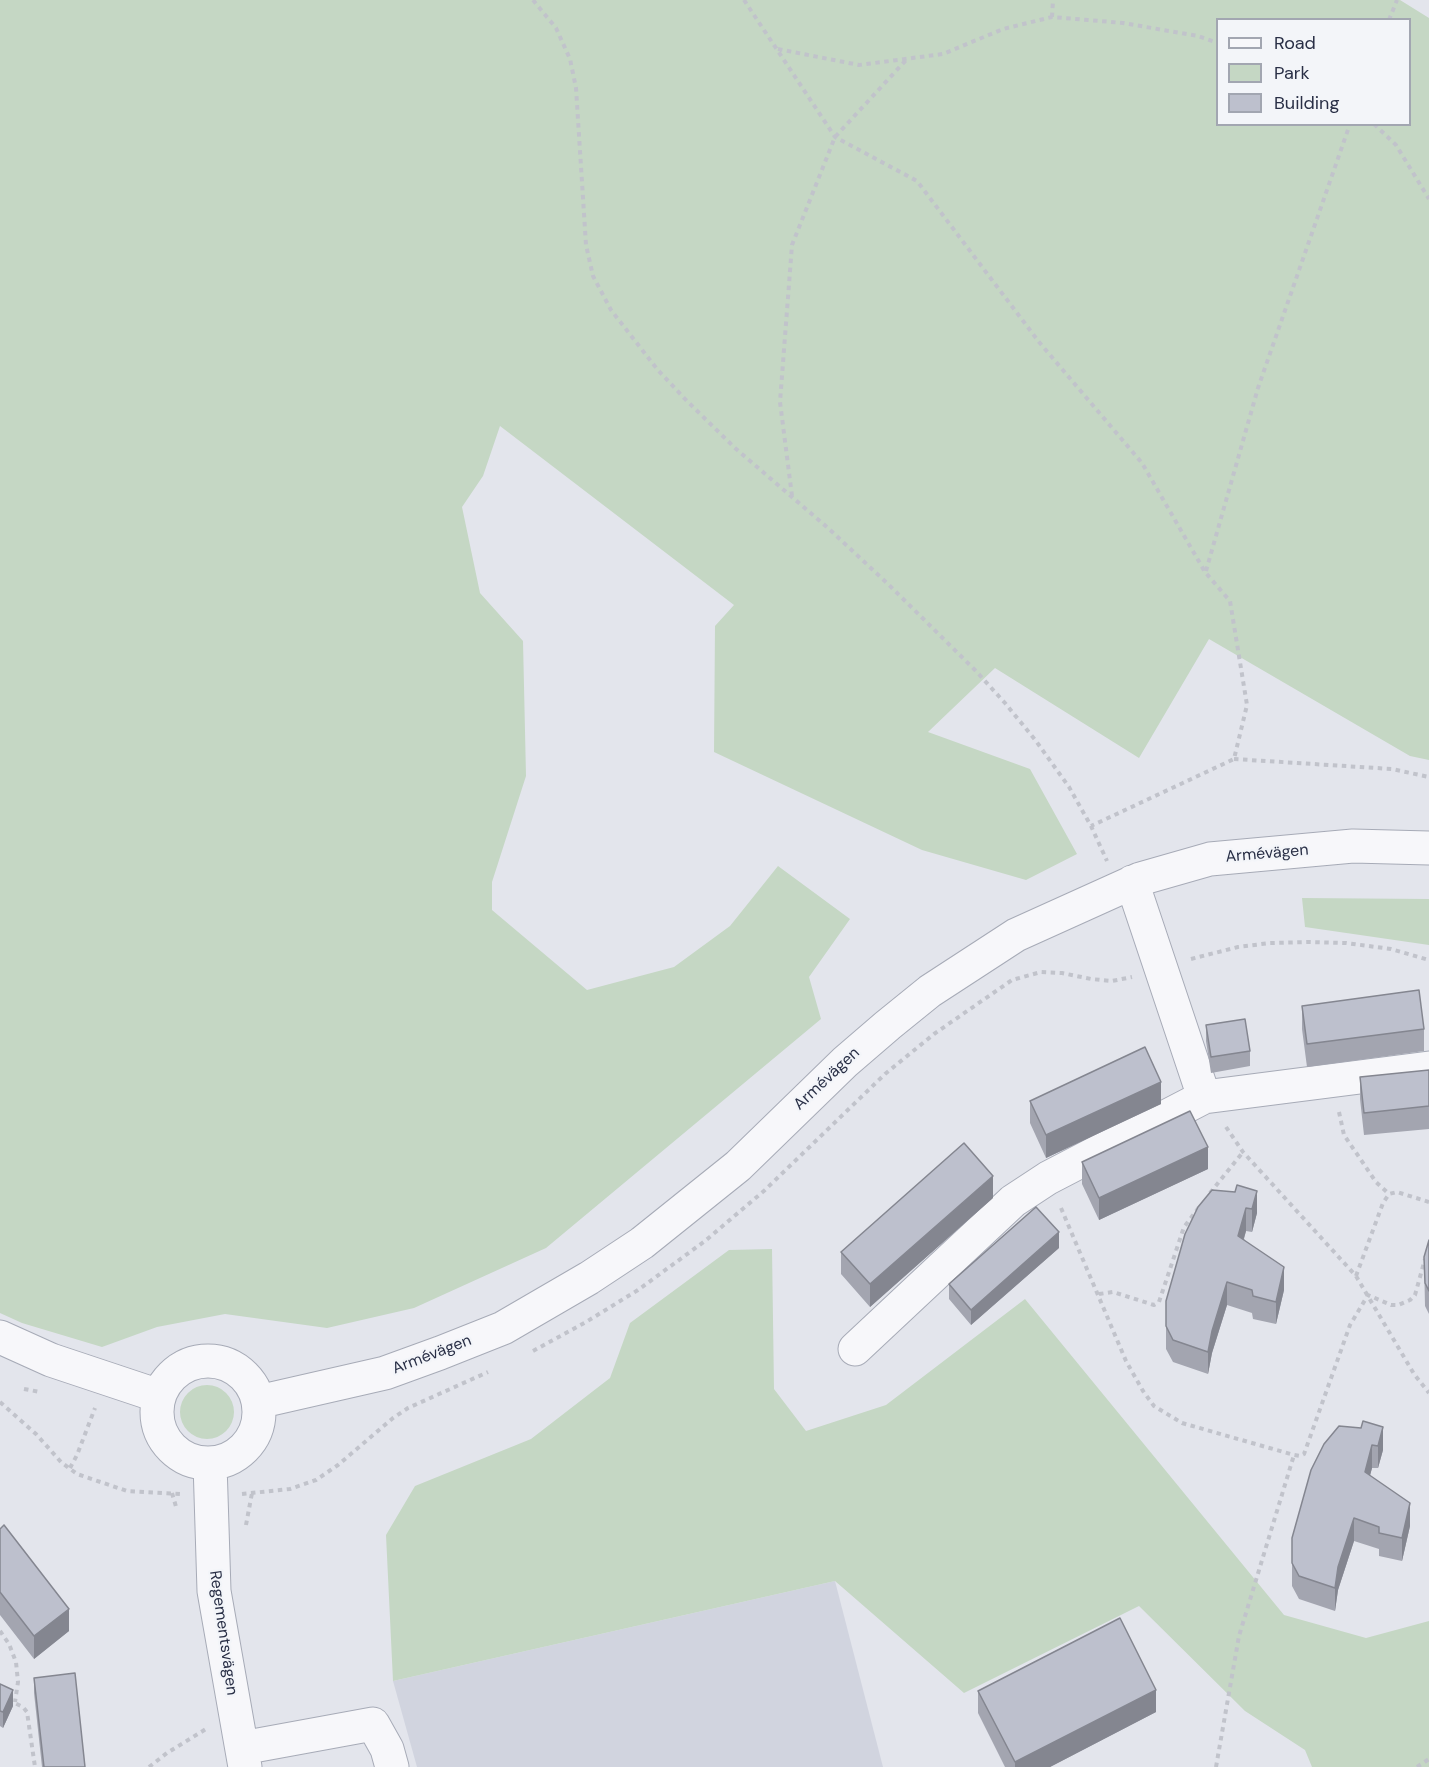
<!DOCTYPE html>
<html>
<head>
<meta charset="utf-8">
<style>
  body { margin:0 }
  #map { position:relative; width:1429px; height:1767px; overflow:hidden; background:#e3e5ec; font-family:"DM Sans",sans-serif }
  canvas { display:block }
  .legend { position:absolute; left:1216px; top:18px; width:195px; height:108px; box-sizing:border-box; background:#f3f5f9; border:2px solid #a2a6b1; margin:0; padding:8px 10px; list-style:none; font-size:18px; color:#292f46 }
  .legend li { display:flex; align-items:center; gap:12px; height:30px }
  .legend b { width:30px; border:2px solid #a2a6b1 }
</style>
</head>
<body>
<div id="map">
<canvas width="1429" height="1767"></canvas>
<ul class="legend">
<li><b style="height:8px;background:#f7f7fa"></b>Road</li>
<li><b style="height:16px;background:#c5d7c4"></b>Park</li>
<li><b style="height:16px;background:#bdc0cd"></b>Building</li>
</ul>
</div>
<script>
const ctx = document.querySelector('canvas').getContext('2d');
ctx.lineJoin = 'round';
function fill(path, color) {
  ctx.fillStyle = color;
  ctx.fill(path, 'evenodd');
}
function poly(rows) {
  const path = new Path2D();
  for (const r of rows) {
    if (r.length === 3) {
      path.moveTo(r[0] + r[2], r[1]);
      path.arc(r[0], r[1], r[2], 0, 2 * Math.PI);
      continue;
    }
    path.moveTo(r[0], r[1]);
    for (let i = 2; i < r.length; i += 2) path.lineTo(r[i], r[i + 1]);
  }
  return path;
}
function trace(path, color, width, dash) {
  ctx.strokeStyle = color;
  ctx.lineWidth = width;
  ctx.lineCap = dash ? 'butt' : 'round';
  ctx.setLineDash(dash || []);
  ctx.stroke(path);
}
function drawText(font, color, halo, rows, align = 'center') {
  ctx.font = font + ' "DM Sans",sans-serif';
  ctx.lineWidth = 4.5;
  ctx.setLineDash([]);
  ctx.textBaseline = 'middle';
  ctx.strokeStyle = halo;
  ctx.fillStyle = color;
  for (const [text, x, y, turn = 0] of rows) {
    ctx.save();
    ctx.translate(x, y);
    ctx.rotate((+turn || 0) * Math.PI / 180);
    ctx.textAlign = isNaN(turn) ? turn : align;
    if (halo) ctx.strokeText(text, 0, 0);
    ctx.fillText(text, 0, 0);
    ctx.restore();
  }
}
fill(poly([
  [835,1581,883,1767,417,1767,393,1681]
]), '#d1d4df');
fill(poly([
  [0,0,1400,0,1429,18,1429,760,1410,756,1209,639,1139,758,995,668,928,732,1030,769,1077,854,1026,880,922,850,714,752,715,626,734,605,500,426,483,476,462,507,480,593,523,641,526,776,492,882,492,910,587,990,674,967,730,926,778,866,850,919,809,977,821,1019,546,1248,414,1308,327,1328,225,1314,157,1327,102,1347,22,1323,0,1313],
  [1218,20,1410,20,1410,124,1218,124],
  [1302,898,1429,899,1429,945,1305,927],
  [772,1249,774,1389,806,1431,886,1405,1025,1299,1284,1615,1366,1638,1429,1621,1429,1767,1312,1767,1305,1750,1245,1711,1139,1606,964,1693,835,1581,393,1681,386,1535,415,1486,531,1439,610,1378,630,1323,729,1250],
  [207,1412,27]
]), '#c5d7c4');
const minor = poly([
  [1132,882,1204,1097],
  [0,1337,51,1360,159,1396],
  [855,1349,1013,1201,1048,1178,1204,1097,1429,1068],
  [208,1412,51],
  [258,1402,385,1373,440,1353,503,1328,589,1278,642,1243,738,1166,845,1062,888,1025,930,991,1016,935,1140,879,1210,859,1353,846,1429,848],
  [210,1463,214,1591,245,1767],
  [242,1748,373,1724,387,1749,392,1767]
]);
trace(minor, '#a7abb7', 35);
trace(poly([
  [533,0,556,28,570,59,576,88,586,245,593,276,611,310,657,369,686,400,735,448,828,528,889,585,975,670,1005,703,1036,741,1069,787,1091,826,1107,861],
  [744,0,835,137,917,181,1039,342,1142,463,1205,572,1230,601,1247,705,1234,759,1091,826],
  [1052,17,1053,0],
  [1389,20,1397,0],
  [778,49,859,65,943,54,1003,29,1052,17,1123,23,1198,36,1218,43],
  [1374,124,1396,145,1429,199],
  [792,496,780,402,792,245,835,137,907,59],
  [1206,571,1258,388,1350,124],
  [1234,759,1392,769,1429,777],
  [1191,959,1238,947,1270,943,1309,942,1346,943,1391,949,1429,960],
  [1339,1112,1344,1135,1376,1182,1389,1194],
  [1226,1127,1243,1152,1356,1276,1414,1374,1429,1393],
  [1210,1193,1243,1152],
  [1061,1208,1126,1361,1143,1391,1154,1406,1182,1423,1294,1455,1300,1456,1304,1454,1350,1325,1368,1295,1391,1305,1398,1305,1410,1300,1415,1295,1425,1259],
  [1356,1276,1383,1203,1389,1194,1397,1192,1429,1202],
  [1099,1294,1113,1292,1154,1305,1159,1302,1184,1227,1200,1206],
  [533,1351,586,1322,638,1290,705,1241,765,1190,885,1074,934,1034,1012,980,1041,972,1062,973,1091,979,1112,981,1132,977],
  [24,1389,40,1392],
  [0,1402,36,1434,61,1462,77,1474,127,1491,181,1494],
  [70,1468,77,1455,95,1408],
  [172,1493,177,1510],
  [242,1494,290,1489,316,1480,338,1465,393,1418,408,1408,488,1372],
  [246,1525,252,1493],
  [0,1631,9,1644,16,1662,18,1682,15,1702],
  [0,1696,23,1707,27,1712,35,1767],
  [149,1767,167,1753,206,1729],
  [1216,1767,1239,1636,1294,1455],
  [1417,1767,1429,1759]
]), '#c1c3cb', 4, [4.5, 4.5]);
trace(minor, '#f7f7fa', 33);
fill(poly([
  [1302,1006,1424,1029,1424,1051,1307,1067,1302,1029],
  [1206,1025,1250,1051,1250,1066,1211,1073,1206,1041],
  [1429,1070,1429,1129,1364,1135,1360,1099,1360,1077],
  [1030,1101,1161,1104,1046,1158,1030,1123],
  [1082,1162,1208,1169,1099,1220,1082,1184],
  [1235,1192,1257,1213,1252,1232,1246,1231,1244,1239,1284,1290,1276,1324,1253,1319,1252,1313,1227,1305,1212,1353,1208,1374,1173,1362,1166,1349,1166,1301],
  [993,1198,870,1307,841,1274,841,1252],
  [1429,1240,1429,1314,1425,1306,1424,1257],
  [1059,1248,971,1325,949,1299,949,1284],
  [1361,1428,1383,1450,1378,1468,1372,1468,1370,1475,1410,1526,1402,1561,1379,1556,1379,1549,1354,1541,1338,1590,1335,1611,1299,1599,1292,1586,1292,1538],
  [0,1529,69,1631,34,1659,0,1615],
  [34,1678,85,1767,42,1767,34,1693],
  [0,1684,13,1706,3,1728,0,1726],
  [978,1691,1156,1712,1050,1767,1005,1767,978,1713]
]), '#a3a5b0');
fill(poly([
  [1161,1082,1161,1104,1046,1158,1046,1135],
  [1208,1147,1208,1169,1099,1220,1099,1198],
  [993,1176,993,1198,870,1307,870,1284],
  [1257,1191,1257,1213,1252,1232,1252,1209],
  [1246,1208,1246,1231,1238,1258,1238,1236],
  [1059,1232,1059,1248,971,1325,971,1310],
  [1284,1267,1284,1290,1276,1324,1276,1302],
  [1227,1282,1227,1305,1212,1353,1208,1374,1208,1352,1212,1331],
  [1383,1427,1383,1450,1378,1468,1378,1446],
  [1372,1445,1372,1468,1365,1495,1365,1472],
  [1410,1503,1410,1526,1402,1561,1402,1538],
  [1354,1518,1354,1541,1338,1590,1335,1611,1335,1588,1338,1567],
  [69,1609,69,1631,34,1659,34,1636],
  [13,1690,13,1706,3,1728,3,1712],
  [1156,1690,1156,1712,1050,1767,1015,1767,1015,1762]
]), '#848690');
const building = poly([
  [1419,990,1424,1029,1307,1044,1302,1006,1419,990],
  [1245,1019,1250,1051,1211,1057,1206,1025,1245,1019],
  [1145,1047,1161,1082,1046,1135,1030,1101,1145,1047],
  [1429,1070,1429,1106,1364,1113,1360,1077,1429,1070],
  [1190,1111,1208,1147,1099,1198,1082,1162,1190,1111],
  [964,1143,993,1176,870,1284,841,1252,964,1143],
  [1237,1185,1257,1191,1252,1209,1246,1208,1238,1236,1284,1267,1276,1302,1253,1296,1252,1290,1227,1282,1212,1331,1208,1352,1173,1340,1166,1326,1166,1301,1185,1234,1198,1207,1212,1190,1235,1192,1237,1185],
  [1036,1207,1059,1232,971,1310,949,1284,1036,1207],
  [1429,1240,1429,1291,1425,1283,1424,1257,1429,1240],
  [1363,1421,1383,1427,1378,1446,1372,1445,1365,1472,1410,1503,1402,1538,1379,1533,1379,1527,1354,1518,1338,1567,1335,1588,1299,1576,1292,1563,1292,1538,1311,1470,1324,1444,1339,1426,1361,1428,1363,1421],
  [4,1525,69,1609,34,1636,0,1592,0,1529,4,1525],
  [1120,1618,1156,1690,1015,1762,978,1691,1120,1618],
  [75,1673,85,1767,44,1767,34,1678,75,1673],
  [0,1684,13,1690,3,1712,0,1711,0,1684]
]);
fill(building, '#bdc0cd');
trace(building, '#848690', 1.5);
drawText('16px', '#292f46', '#f3f5f9', [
  ["Armévägen",1267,854,-5],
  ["Armévägen",827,1079,-43],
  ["Armévägen",432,1355,-21],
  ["Regementsvägen",223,1633,82]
]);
</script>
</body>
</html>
